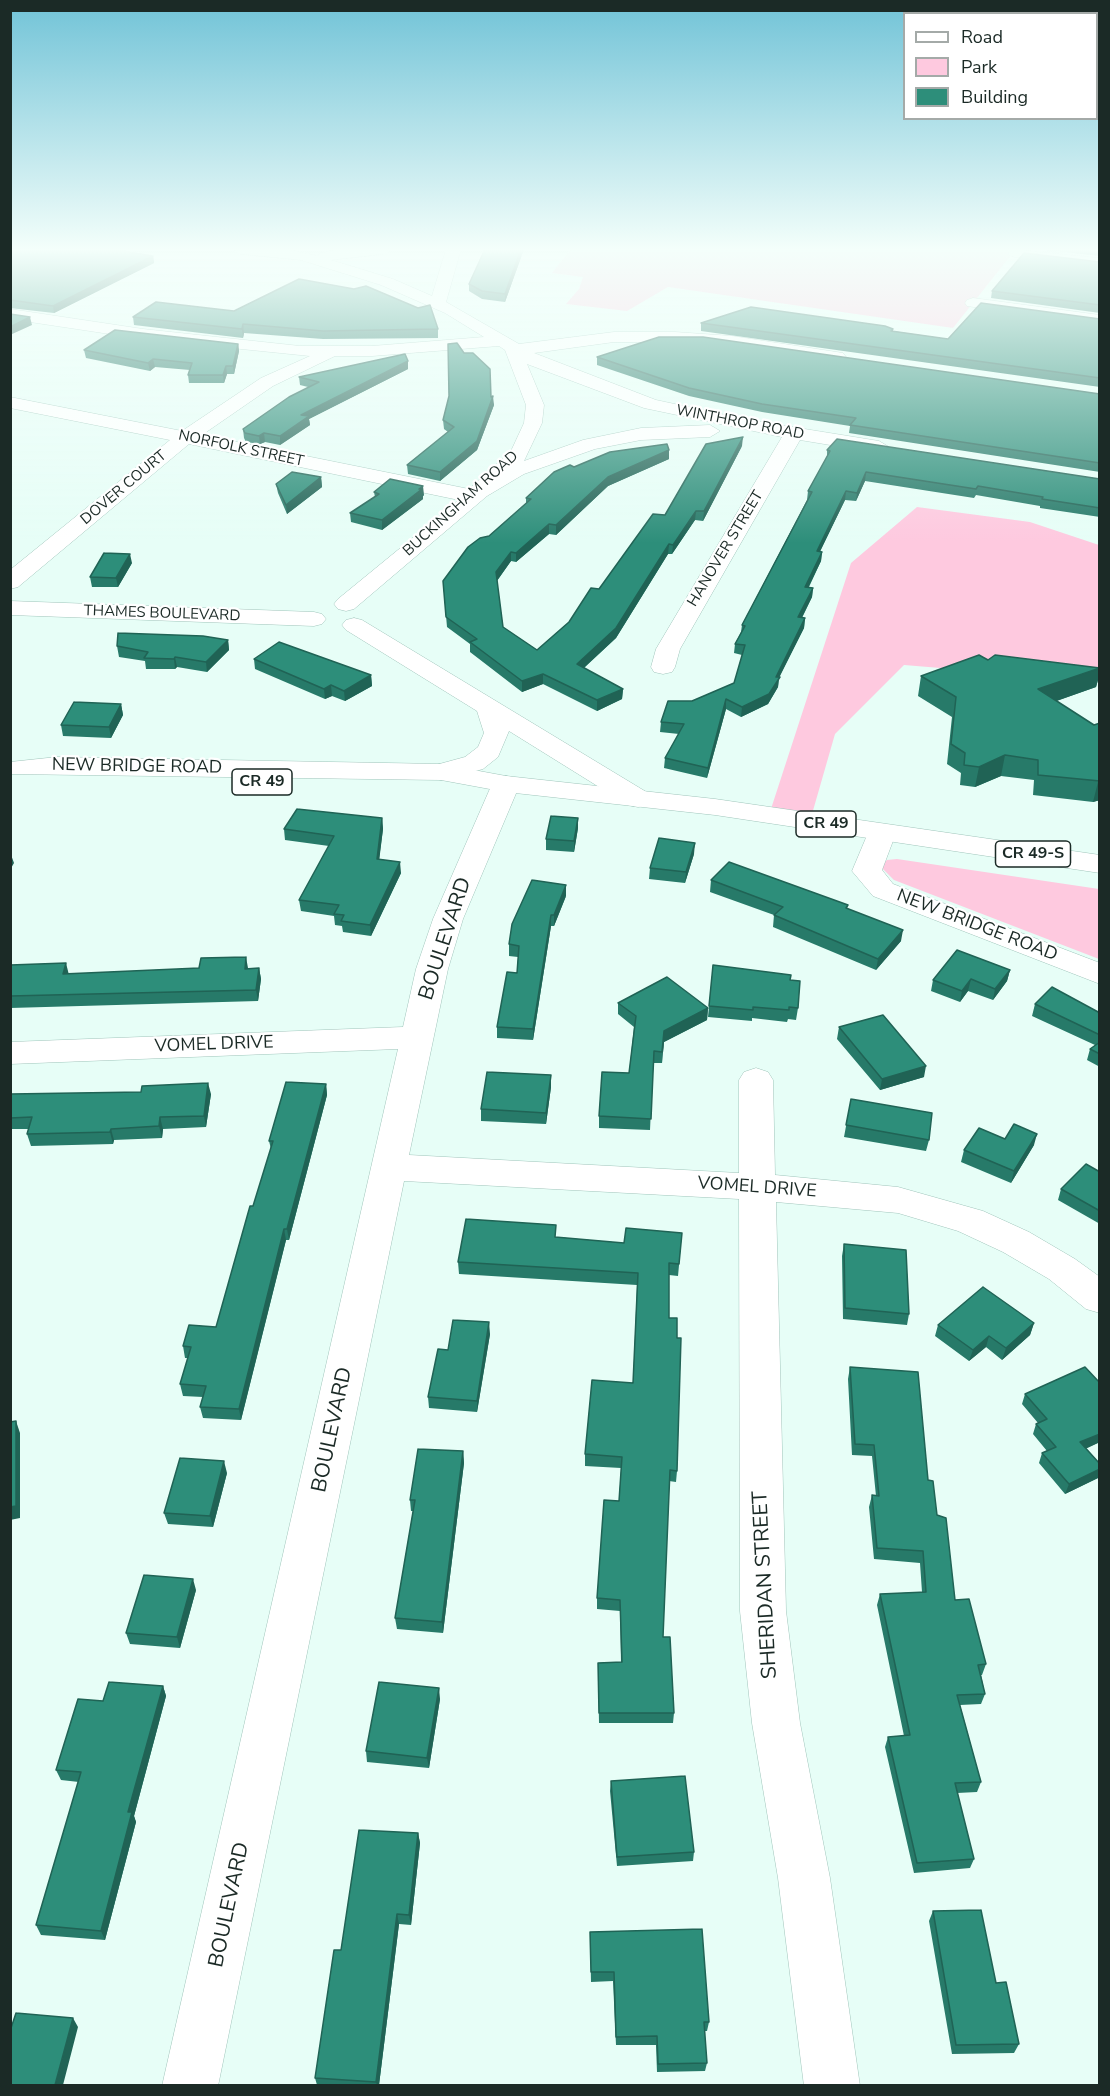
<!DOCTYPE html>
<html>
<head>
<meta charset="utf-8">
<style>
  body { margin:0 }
  #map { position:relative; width:1110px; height:2096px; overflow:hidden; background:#e7fef7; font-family:"Nunito Sans",sans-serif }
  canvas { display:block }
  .frame { position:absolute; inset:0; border:12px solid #1b2a26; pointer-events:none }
  .legend { position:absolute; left:903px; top:12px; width:195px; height:108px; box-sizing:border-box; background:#fff; border:2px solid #a4aaa8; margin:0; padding:8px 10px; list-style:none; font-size:18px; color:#1b2a26 }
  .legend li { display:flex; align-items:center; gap:12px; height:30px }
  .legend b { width:30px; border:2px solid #a4aaa8 }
</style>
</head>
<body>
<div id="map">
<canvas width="1110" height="2096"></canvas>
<div class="frame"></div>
<ul class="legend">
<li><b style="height:8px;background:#fff"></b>Road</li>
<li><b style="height:16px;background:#fec9df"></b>Park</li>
<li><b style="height:16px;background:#2d8e7a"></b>Building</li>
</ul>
</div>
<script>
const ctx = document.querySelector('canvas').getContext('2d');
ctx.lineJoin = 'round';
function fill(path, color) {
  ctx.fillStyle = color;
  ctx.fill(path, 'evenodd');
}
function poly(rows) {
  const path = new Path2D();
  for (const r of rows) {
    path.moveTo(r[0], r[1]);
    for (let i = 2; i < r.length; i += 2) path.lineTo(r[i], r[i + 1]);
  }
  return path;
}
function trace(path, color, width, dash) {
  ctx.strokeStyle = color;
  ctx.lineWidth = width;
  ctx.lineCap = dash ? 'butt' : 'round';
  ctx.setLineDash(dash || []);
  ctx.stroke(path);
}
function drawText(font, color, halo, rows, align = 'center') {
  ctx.font = font + ' "Nunito Sans",sans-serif';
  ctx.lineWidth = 4.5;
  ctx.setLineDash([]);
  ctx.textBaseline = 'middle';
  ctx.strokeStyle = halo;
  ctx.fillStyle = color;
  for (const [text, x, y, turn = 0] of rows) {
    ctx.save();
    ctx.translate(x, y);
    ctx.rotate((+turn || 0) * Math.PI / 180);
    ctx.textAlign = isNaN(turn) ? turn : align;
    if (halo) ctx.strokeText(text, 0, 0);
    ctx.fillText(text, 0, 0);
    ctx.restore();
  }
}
fill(poly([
  [571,249,1016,249,953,328,668,287,627,311,566,304,579,289,583,277,552,273],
  [917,507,1030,522,1099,545,1099,681,904,665,835,734,810,821,769,815,851,563],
  [897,859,1099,889,1099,959,894,880,880,866,887,860]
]), '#fec9df');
const minor = poly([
  [233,249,285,249,318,256,320,253,342,249,391,249,384,254,331,260,393,279,432,296,446,249,461,249,446,302,519,344,614,332,675,332,732,336,843,353,846,357,843,361,837,362,732,346,675,342,614,342,534,353,656,400,749,420,879,441,889,447,879,453,800,440,680,649,675,667,672,672,663,674,654,672,651,667,656,649,782,437,644,408,527,364,544,405,542,423,524,461,583,440,641,428,710,425,720,431,710,437,641,440,595,449,524,474,487,496,354,609,346,611,338,609,334,604,338,599,459,500,189,444,18,587,10,589,10,570,170,440,10,408,10,397,182,431,261,378,310,356,143,339,10,319,10,309,143,329,300,346,372,346,484,337,445,313,381,285,301,260,240,254,233,249],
  [499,346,505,350,526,405,524,423,511,451,469,489,202,435,273,386,335,356,372,356,499,346],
  [1008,249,1100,258,1100,268,1014,257,1009,255,1008,249],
  [973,298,1100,315,1100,325,967,306,965,303,967,300,973,298],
  [10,601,314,612,322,614,326,619,322,624,314,626,10,615,10,601],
  [354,618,362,620,648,793,652,799,648,805,638,807,628,805,509,731,498,757,483,769,441,780,432,778,428,772,432,766,465,757,478,747,484,733,477,711,346,630,342,625,346,620,354,618],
  [506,776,516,778,520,784,463,919,448,969,409,1155,739,1173,739,1080,744,1072,756,1068,768,1072,773,1080,775,1175,898,1187,983,1211,1029,1232,1075,1259,1100,1277,1100,1313,1086,1309,1049,1279,1003,1252,958,1231,898,1213,776,1202,786,1611,800,1723,830,1878,860,2086,804,2086,778,1878,752,1723,740,1611,739,1199,404,1181,218,2086,162,2086,398,1049,10,1064,10,1042,403,1027,416,969,433,919,492,784,496,778,506,776],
  [882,825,892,827,896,833,882,870,893,884,1100,963,1100,984,873,896,852,871,868,833,872,827,882,825]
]);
const major = poly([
  [57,757,441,764,506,776,715,799,1100,855,1100,873,715,815,506,792,441,780,10,774,10,762,57,757]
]);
trace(minor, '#a0c5bb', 1);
trace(major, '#a0c5bb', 1);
fill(minor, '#fff');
fill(major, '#fff');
fill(poly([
  [10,249,153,256,154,263,54,313,10,308],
  [524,249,505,302,482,299,469,291,469,284],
  [1036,249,1100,249,1100,256],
  [1100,262,1100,313,991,298,992,291],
  [234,311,438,329,438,338,323,339,244,333,243,338,134,325,133,317],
  [1100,319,1100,387,701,331,701,323,893,329,893,331,948,339],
  [238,344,239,351,234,374,227,374,224,383,189,383,188,375,190,370,155,367,150,371,86,358,84,350],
  [597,357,1100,394,1100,472,849,433,850,426,762,412,689,396,597,365],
  [408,369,309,419,310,425,280,445,265,442,260,444,246,442,244,438,243,429,308,387,300,385,299,377],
  [491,397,494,405,477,450,440,481,408,474,407,465,448,432,444,429,443,420],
  [742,446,703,521,695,520,672,554,668,554,616,638,584,668,623,689,622,699,597,711,543,684,522,692,470,652,470,644,447,627,443,581,489,536,526,503,526,498,574,467,669,450,669,459,608,486,556,535,549,534,516,562,511,561,497,581,503,627,537,650,569,622,665,515],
  [827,450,1100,479,1100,517,1040,508,1040,506,976,495,974,498,865,481,856,501,845,500,820,551,822,552,821,561,809,587,813,588,812,597,802,618,805,618,804,628,779,677,778,687,768,704,741,717,726,709,707,778,664,768,665,758,679,734,660,732,661,722,692,701,734,683,742,655,734,653,735,644,741,632,742,625,807,500,808,491,827,458],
  [321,477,322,487,287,514,278,493,276,484],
  [374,492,424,495,423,496,423,499,382,530,351,522,350,513,375,497],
  [132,563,118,587,92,587,90,577],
  [228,640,229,650,207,672,177,667,175,669,146,669,145,661,119,657,117,646],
  [254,659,371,675,372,686,345,701,332,696,325,699,255,669],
  [988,660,1100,668,1100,673,1096,687,1056,701,1094,725,1100,800,1093,802,1033,795,1034,780,1001,776,975,787,960,785,961,773,947,764,952,717,918,696,921,676],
  [121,704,123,715,111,738,63,736,61,725],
  [382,818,383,829,379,859,401,873,371,936,343,932,342,926,335,925,334,916,301,911,299,900,329,846,285,840,284,829],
  [578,828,574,852,546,850,546,839],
  [694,854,685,883,649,879,650,868],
  [711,880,848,905,847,908,901,941,876,970,773,927,774,915,710,892],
  [566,896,554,926,551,926,533,1040,497,1038,497,1027,517,973,518,957,509,956,509,944],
  [10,965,68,974,259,968,261,979,258,1001,10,1008],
  [713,965,790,980,798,1008,796,1020,788,1019,787,1022,752,1018,752,1021,708,1017],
  [1010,970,1007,981,993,1000,968,991,960,1002,931,991,933,980],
  [618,1003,708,1008,707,1020,664,1042,662,1063,653,1063,650,1130,599,1128,599,1116,629,1073,634,1027,618,1014],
  [1035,1004,1100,1013,1100,1067,1087,1060,1090,1049,1095,1045,1032,1016],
  [839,1027,924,1077,880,1090,837,1039],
  [551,1075,551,1087,546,1124,481,1121,481,1109],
  [326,1084,327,1095,289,1240,286,1240,241,1420,203,1418,200,1407,203,1397,183,1396,180,1384,188,1358,185,1358,183,1346,216,1327,271,1149,269,1141],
  [10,1094,211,1094,206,1127,163,1129,162,1138,114,1140,113,1144,31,1146,27,1134,29,1129,10,1129],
  [851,1099,929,1140,926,1151,844,1137],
  [1034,1145,1011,1183,961,1162,964,1150],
  [1100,1172,1100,1224,1058,1200,1061,1189],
  [682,1233,678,1276,669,1275,669,1318,677,1471,676,1482,669,1481,663,1637,674,1713,673,1723,599,1723,598,1663,621,1662,620,1611,597,1609,597,1598,619,1501,621,1468,585,1466,585,1454,633,1383,637,1285,459,1274,458,1262,556,1237,624,1243],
  [844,1244,909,1314,907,1325,843,1319,842,1256],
  [1034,1323,1030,1335,1002,1360,986,1347,969,1361,935,1336,938,1325],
  [490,1334,477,1412,429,1408,428,1397,448,1350],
  [850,1367,928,1480,937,1515,955,1600,986,1664,982,1675,981,1675,985,1694,981,1704,960,1705,981,1782,977,1792,957,1793,974,1859,970,1868,914,1873,885,1747,888,1737,904,1736,877,1605,880,1594,922,1592,920,1563,874,1559,869,1507,872,1495,876,1496,872,1456,852,1455,848,1379],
  [1100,1383,1100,1442,1086,1448,1100,1464,1100,1475,1098,1478,1065,1494,1039,1463,1042,1453,1047,1451,1033,1434,1036,1424,1038,1423,1022,1404,1025,1394],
  [463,1451,464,1463,443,1633,397,1629,395,1618,413,1511,411,1511,410,1500],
  [227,1473,213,1527,168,1524,164,1513],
  [196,1590,180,1648,130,1644,126,1633],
  [163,1686,166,1696,134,1816,136,1822,105,1940,41,1935,36,1925,79,1782,61,1780,56,1770,103,1701],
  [440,1699,429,1768,367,1762,366,1751],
  [611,1781,694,1852,693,1861,617,1866,610,1791],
  [418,1833,420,1843,411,1925,399,1924,379,2085,317,2085,315,2078,341,1950],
  [933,1911,996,1983,1019,2044,1014,2053,952,2054,929,1921],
  [590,1932,709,2022,707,2031,704,2031,707,2063,705,2071,657,2072,656,2045,616,2045,613,1981,591,1982]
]), '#277a69');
fill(poly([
  [521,249,524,249,505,302,505,294],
  [153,256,154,263,54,313,53,306],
  [30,317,32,325,10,335,10,327],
  [243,324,244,333,243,338,242,329],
  [238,344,239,351,234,374,233,366],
  [153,359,155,367,150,371,148,363],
  [408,361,408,369,309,419,310,425,280,445,280,436,301,415],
  [226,366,227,374,224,383,223,375],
  [493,396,494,405,477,450,440,481,440,472],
  [264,433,265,442,260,444,259,436],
  [743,437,742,446,703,521,704,511],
  [669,450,669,459,608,486,556,535,556,525,608,477],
  [866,472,865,481,856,501,857,493],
  [321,477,322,487,287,514,286,505],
  [423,486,424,495,423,496,423,499,382,530,382,520],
  [846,491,845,500,816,560,817,551],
  [696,511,695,520,672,554,673,545],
  [549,524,549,534,516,562,516,553],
  [669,544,668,554,616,638,577,674,577,664],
  [511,552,511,561,496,582,496,572],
  [822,552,821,561,804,596,805,587],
  [130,554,132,563,118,587,116,578],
  [813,588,812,597,797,627,798,617],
  [805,618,804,628,779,678,778,687,768,704,741,717,742,707,776,677],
  [228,640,229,650,207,672,206,662],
  [175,657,177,667,175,669,174,659],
  [1100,668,1100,673,1096,687,1034,709,1038,689],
  [543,674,543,684,522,692,522,681],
  [371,675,372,686,345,701,344,691],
  [331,685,332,696,325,699,324,689],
  [623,689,622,699,597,711,597,700],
  [726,699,726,709,707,778,708,768],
  [121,704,123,715,111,738,109,727],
  [1005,755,1001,776,975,787,979,767],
  [1100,781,1100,800,1093,802,1098,782],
  [382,818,383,829,378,870,377,859],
  [578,818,578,828,574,852,574,841],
  [695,843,694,854,685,883,686,872],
  [10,852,14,863,10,870],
  [400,862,401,873,371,936,370,925],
  [566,885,566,896,554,926,554,915],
  [551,915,551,926,533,1040,533,1029],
  [903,930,901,941,876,970,878,959],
  [246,957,248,968,246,980,245,969],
  [66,963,69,975,63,974],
  [259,968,261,979,258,1001,256,990],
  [1010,970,1007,981,993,1000,995,989],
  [971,979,968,991,960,1002,962,991],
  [708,1008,707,1020,664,1042,662,1063,664,1031],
  [926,1066,924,1077,880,1090,882,1079],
  [551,1075,551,1087,546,1124,546,1113],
  [208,1083,211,1094,206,1127,204,1116],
  [326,1084,327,1095,289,1240,287,1229],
  [160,1117,163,1129,162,1138,159,1126],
  [111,1129,114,1140,113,1144,110,1132],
  [1037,1134,1034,1145,1011,1183,1014,1171],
  [284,1229,286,1240,241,1420,239,1409],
  [489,1322,490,1334,477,1412,477,1401],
  [1034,1323,1030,1335,1002,1360,1006,1348],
  [989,1336,986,1347,969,1361,973,1350],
  [16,1421,20,1433,20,1518,10,1520],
  [1100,1434,1100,1442,1077,1453,1080,1442],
  [463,1451,464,1463,443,1633,442,1622],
  [224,1461,227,1473,213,1527,210,1516],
  [1100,1469,1100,1475,1098,1478,1065,1494,1069,1484],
  [193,1579,196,1590,180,1648,177,1637],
  [163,1686,166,1696,134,1816,136,1822,105,1940,101,1931,128,1812],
  [439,1688,440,1699,429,1768,427,1758],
  [418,1833,420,1843,411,1925,409,1915],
  [397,1914,399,1924,379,2085,377,2085,376,2082],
  [73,2018,78,2027,63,2085,55,2085]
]), '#206355');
const building = poly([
  [10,249,111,249,153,256,53,306,10,300,10,249],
  [485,249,521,249,505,294,482,291,469,284,485,249],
  [1024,253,1100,262,1100,305,992,291,1024,253],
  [299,279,354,289,366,286,418,308,430,305,438,329,323,331,243,324,242,329,133,317,156,302,234,311,299,279],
  [981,303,1100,319,1100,378,701,323,751,307,885,326,893,329,891,331,948,339,981,303],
  [10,314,30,317,10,327,10,314],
  [115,330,238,344,233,366,226,366,223,375,188,375,192,363,153,359,148,363,84,350,115,330],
  [659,337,703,337,1100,394,1100,463,850,425,856,418,762,404,689,388,597,357,659,337],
  [457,343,464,353,473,353,490,369,491,397,493,396,477,441,440,472,407,465,454,427,443,420,449,396,448,344,457,343],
  [405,354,408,361,301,415,309,416,280,436,264,433,259,436,245,433,243,429,289,397,319,382,299,377,405,354],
  [743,437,704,511,696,511,673,545,669,544,616,628,577,664,623,689,597,700,543,674,522,681,470,642,477,639,446,617,443,581,468,547,480,538,489,536,531,499,526,498,554,472,570,465,574,467,610,452,667,444,669,450,608,477,556,525,549,524,516,553,511,552,496,572,503,627,537,650,569,622,591,588,599,589,653,514,665,515,706,444,743,437],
  [837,439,1100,479,1100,508,1042,499,1043,497,978,486,976,489,866,472,857,493,846,491,817,551,822,552,805,587,813,588,798,617,805,618,776,677,780,677,769,694,742,707,726,699,708,768,665,758,684,724,661,722,668,701,692,701,734,683,745,645,735,644,745,626,742,625,812,492,808,491,830,451,827,450,837,439],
  [292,472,321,477,286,505,276,484,292,472],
  [390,479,423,486,419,489,422,489,382,520,350,513,379,494,374,492,390,479],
  [104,553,130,554,116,578,90,577,104,553],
  [118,633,203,636,228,640,206,662,175,657,174,659,144,658,148,652,117,646,118,633],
  [279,642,371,675,344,691,331,685,324,689,254,659,279,642],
  [979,655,988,660,995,655,1100,668,1038,689,1094,725,1100,723,1100,781,1038,775,1038,760,1005,755,979,767,964,765,965,753,951,744,956,697,921,676,979,655],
  [74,702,121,704,109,727,61,725,74,702],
  [297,809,382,818,377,859,400,862,370,925,341,921,344,915,334,914,339,905,299,900,334,836,284,829,297,809],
  [551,816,578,818,574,841,546,839,551,816],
  [659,838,695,843,686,872,650,868,659,838],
  [729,862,848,905,846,908,903,930,878,959,774,915,783,907,711,880,729,862],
  [532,880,566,885,554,915,551,915,533,1029,497,1027,507,972,517,973,519,946,509,944,512,924,532,880],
  [957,950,1010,970,995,989,971,979,962,991,933,980,957,950],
  [246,957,245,969,259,968,256,990,10,996,10,965,66,963,63,974,199,968,201,958,246,957],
  [713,965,791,975,790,980,800,981,798,1008,789,1007,789,1010,753,1007,753,1010,709,1006,713,965],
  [667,977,708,1008,664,1031,662,1052,654,1051,651,1119,599,1116,602,1072,629,1073,636,1016,618,1003,667,977],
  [1052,987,1100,1013,1100,1035,1035,1004,1052,987],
  [883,1015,926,1066,882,1079,839,1027,883,1015],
  [1100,1042,1100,1054,1090,1049,1100,1042],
  [487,1072,551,1075,546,1113,481,1109,487,1072],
  [286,1082,326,1084,287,1229,284,1229,239,1409,200,1407,206,1386,180,1384,191,1347,183,1346,189,1325,216,1327,250,1206,253,1206,273,1141,269,1141,286,1082],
  [208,1083,204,1116,160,1117,159,1126,111,1129,110,1132,27,1134,32,1117,10,1118,10,1094,141,1092,142,1086,208,1083],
  [851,1099,932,1113,929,1140,846,1125,851,1099],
  [1014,1124,1037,1134,1014,1171,964,1150,979,1128,1005,1139,1014,1124],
  [1086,1164,1100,1172,1100,1211,1061,1189,1086,1164],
  [466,1219,556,1225,555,1237,624,1243,626,1228,682,1233,679,1264,669,1263,669,1318,677,1318,677,1338,681,1338,677,1471,670,1470,663,1637,670,1637,674,1713,599,1713,598,1663,622,1662,620,1600,597,1598,604,1500,619,1501,622,1457,585,1454,592,1380,633,1383,638,1273,458,1262,466,1219],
  [844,1244,906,1250,909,1314,845,1308,844,1244],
  [983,1287,1034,1323,1006,1348,989,1336,973,1350,938,1325,983,1287],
  [453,1320,489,1322,477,1401,428,1397,438,1349,448,1350,453,1320],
  [850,1367,918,1372,928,1480,933,1481,937,1515,946,1518,955,1600,969,1599,986,1664,978,1665,985,1694,957,1695,981,1782,955,1783,974,1859,917,1863,888,1737,910,1735,880,1594,926,1592,923,1551,877,1548,872,1495,879,1496,874,1445,855,1444,850,1367],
  [1085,1367,1100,1383,1100,1434,1080,1442,1100,1464,1100,1469,1069,1484,1042,1453,1056,1447,1036,1424,1047,1419,1025,1394,1085,1367],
  [16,1421,16,1506,10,1507,10,1422,16,1421],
  [418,1449,463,1451,442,1622,395,1618,415,1500,410,1500,418,1449],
  [180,1458,224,1461,210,1516,164,1513,180,1458],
  [144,1575,193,1579,177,1637,126,1633,144,1575],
  [109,1682,163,1686,128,1812,132,1812,101,1931,36,1925,81,1772,56,1770,78,1699,103,1701,109,1682],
  [379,1682,439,1688,427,1758,366,1751,379,1682],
  [685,1776,694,1852,617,1857,611,1781,685,1776],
  [359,1830,418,1833,409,1915,397,1914,376,2082,315,2078,334,1950,341,1950,359,1830],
  [981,1910,996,1983,1006,1982,1019,2044,956,2045,933,1911,981,1910],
  [702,1929,709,2022,704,2022,707,2063,658,2064,657,2036,616,2037,614,1972,591,1972,590,1932,702,1929],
  [16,2013,73,2018,55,2085,10,2085,10,2031,16,2013]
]);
fill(building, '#2d8e7a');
trace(building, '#206355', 1.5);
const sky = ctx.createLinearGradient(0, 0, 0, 543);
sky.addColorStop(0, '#71c3d7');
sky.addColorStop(0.46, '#f4fffb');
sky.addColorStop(1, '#f4fffb00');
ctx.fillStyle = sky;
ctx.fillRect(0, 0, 1110, 543);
drawText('15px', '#1b2a26', '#fff', [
  ["WINTHROP ROAD",740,423,11],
  ["NORFOLK STREET",241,449,12],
  ["DOVER COURT",124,488,-40],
  ["BUCKINGHAM ROAD",461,504,-42],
  ["HANOVER STREET",726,549,-59],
  ["THAMES BOULEVARD",162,614,2]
]);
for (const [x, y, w] of [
  [262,782,60],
  [826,824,60],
  [1033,854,75]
]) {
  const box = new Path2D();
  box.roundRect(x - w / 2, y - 13, w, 26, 4.5);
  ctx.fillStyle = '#fff';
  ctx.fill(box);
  trace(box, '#1b2a26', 1.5);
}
drawText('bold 16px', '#1b2a26', null, [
  ["CR 49",262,782],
  ["CR 49",826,824],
  ["CR 49-S",1033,854]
]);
drawText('18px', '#1b2a26', '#fff', [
  ["NEW BRIDGE ROAD",137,767,1],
  ["NEW BRIDGE ROAD",977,926,21],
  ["VOMEL DRIVE",214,1045,-2],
  ["VOMEL DRIVE",757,1188,4]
]);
drawText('21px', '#1b2a26', '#fff', [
  ["BOULEVARD",446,939,-72],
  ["BOULEVARD",333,1430,-78],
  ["SHERIDAN STREET",766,1585,-93],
  ["BOULEVARD",230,1905,-78]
]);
</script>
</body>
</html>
